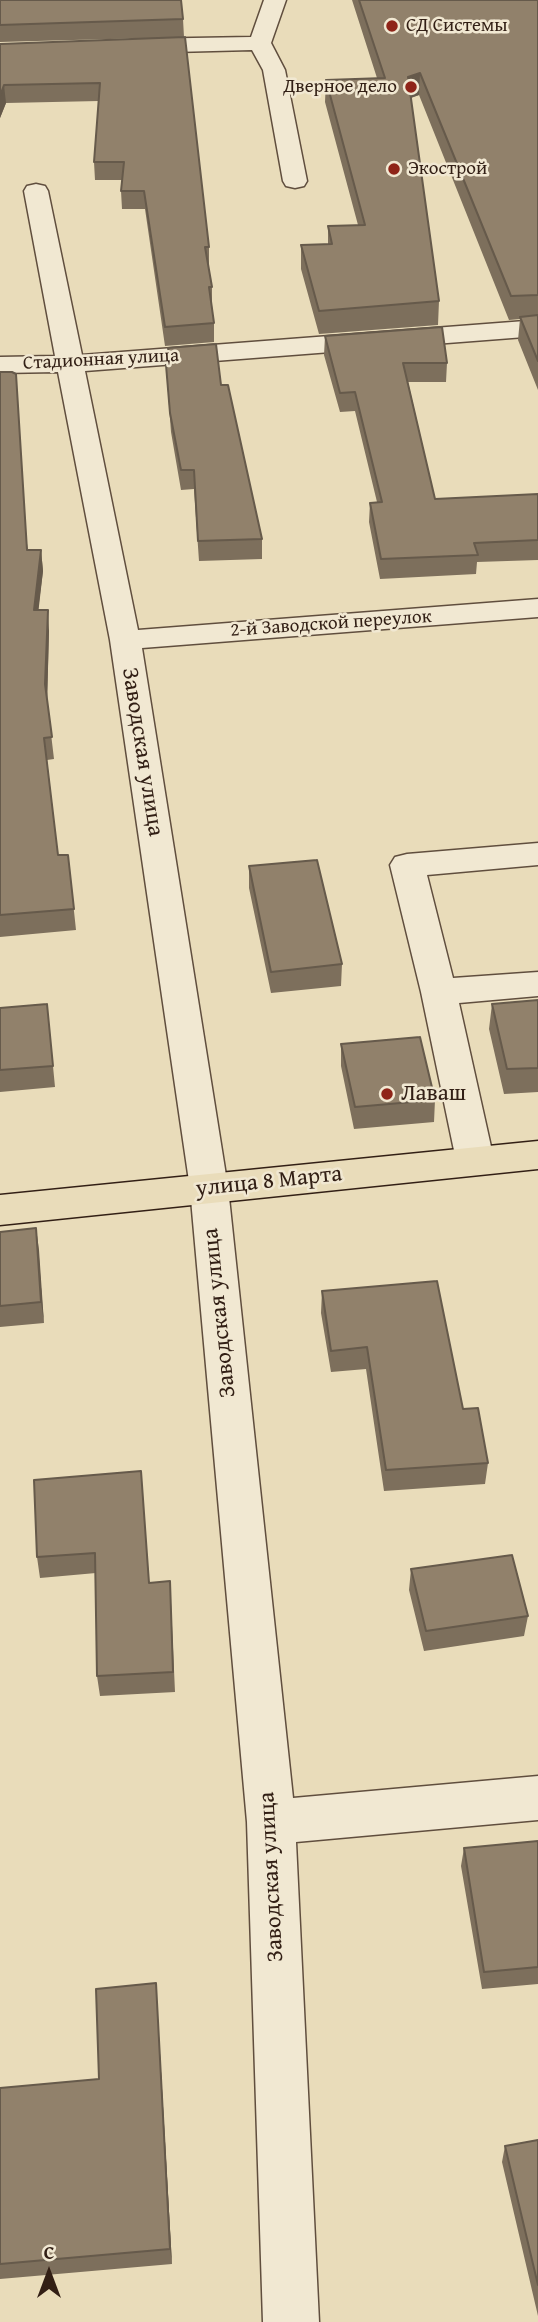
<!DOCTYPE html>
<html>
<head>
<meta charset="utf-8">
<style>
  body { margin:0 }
  #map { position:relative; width:538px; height:2322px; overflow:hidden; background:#e9dcba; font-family:"Gentium Book Plus",serif }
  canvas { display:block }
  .north { position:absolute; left:14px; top:2238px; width:70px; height:70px; -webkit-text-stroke:5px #f1e8d2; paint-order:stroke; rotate:0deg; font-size:19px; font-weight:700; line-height:28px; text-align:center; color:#321f15 }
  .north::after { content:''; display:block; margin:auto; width:24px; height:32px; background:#321f15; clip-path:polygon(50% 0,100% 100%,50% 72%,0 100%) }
</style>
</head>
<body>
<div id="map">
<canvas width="538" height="2322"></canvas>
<div class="north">С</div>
</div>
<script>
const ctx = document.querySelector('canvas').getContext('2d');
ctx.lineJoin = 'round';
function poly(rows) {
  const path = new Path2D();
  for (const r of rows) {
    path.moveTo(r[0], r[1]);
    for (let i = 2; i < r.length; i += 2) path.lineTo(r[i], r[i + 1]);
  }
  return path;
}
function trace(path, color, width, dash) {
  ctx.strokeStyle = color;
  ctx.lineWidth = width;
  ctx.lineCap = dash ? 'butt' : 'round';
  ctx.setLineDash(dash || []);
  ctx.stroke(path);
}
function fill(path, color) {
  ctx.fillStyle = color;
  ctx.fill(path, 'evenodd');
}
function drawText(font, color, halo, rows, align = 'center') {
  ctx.font = font + ' "Gentium Book Plus",serif';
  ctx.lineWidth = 5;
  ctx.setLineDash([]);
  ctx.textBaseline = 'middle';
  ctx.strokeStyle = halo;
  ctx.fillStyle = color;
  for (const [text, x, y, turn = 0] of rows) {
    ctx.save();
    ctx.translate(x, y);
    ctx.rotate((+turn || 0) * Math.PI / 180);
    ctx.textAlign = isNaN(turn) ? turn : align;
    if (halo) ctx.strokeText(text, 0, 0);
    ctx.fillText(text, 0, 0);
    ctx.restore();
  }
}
const minor = poly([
  [264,0,286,0,271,43,285,70,307,181,304,186,295,188,286,186,283,181,263,70,252,50,135,53,127,51,124,46,127,41,135,39,251,37,264,0],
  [36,184,45,186,48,191,82,355,538,320,538,336,85,371,138,630,538,599,538,617,142,648,228,1188,293,1798,538,1776,538,1820,296,1842,319,2322,263,2322,247,1822,190,1188,110,640,58,372,0,373,0,357,55,356,24,191,27,186,36,184],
  [538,843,538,865,427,875,453,978,538,972,538,996,459,1003,494,1160,489,1170,475,1174,461,1170,456,1160,421,992,390,865,395,857,407,854,538,843]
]);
const major = poly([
  [538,1141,538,1169,0,1225,0,1195,538,1141]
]);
trace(minor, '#604e3e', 3);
trace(major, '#321f15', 3);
fill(minor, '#f1e8d2');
fill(major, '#e9dcba');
fill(poly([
  [0,0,183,19,184,37,0,42],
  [352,0,538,0,538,390,518,340,520,319,509,320,419,95,411,98,439,301,438,325,319,334,301,269,301,245,328,244,328,226,358,225,325,102,326,80,377,78],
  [185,37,209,247,209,265,208,265,212,287,212,306,214,323,214,342,165,346,145,209,122,209,121,191,122,180,95,180,94,162,99,101,6,103,0,118,0,44],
  [325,336,447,363,446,382,408,382,435,499,538,494,538,560,477,562,476,574,380,579,369,522,370,503,377,502,355,411,340,412,324,355],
  [165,353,221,385,262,539,262,559,199,561,194,489,181,490,171,432],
  [0,372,28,550,41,550,43,571,38,610,49,631,47,700,54,759,47,760,58,855,68,855,76,930,0,937],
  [249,866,342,964,341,986,271,993,249,888],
  [538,1000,538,1092,504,1094,489,1029,492,1004],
  [47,1004,55,1087,0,1092,0,1008],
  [341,1044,435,1100,434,1122,354,1129,341,1066],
  [36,1228,44,1323,0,1327,0,1232],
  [322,1291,463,1409,488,1463,485,1484,384,1491,366,1369,331,1372,321,1313],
  [141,1471,149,1583,170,1581,175,1692,100,1696,97,1676,96,1573,40,1578,37,1557],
  [411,1569,528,1616,524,1636,424,1651,409,1590],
  [538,1841,538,1984,482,1989,461,1866,464,1848],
  [157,2001,172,2264,0,2279,0,2088,99,2079],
  [538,2140,538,2316,502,2162,505,2146]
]), '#7d6f5c');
fill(poly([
  [420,73,419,95,407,99,408,77],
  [4,85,6,103,0,118,0,96],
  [41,550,43,571,36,632,34,610],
  [48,610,49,631,47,706,45,684],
  [36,1228,39,1250,44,1323,41,1302],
  [156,1983,157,2001,172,2264,170,2249]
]), '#665a4b');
const building = poly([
  [0,0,181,0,183,19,0,25,0,0],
  [359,0,538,0,538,295,511,296,420,73,408,77,439,301,319,311,301,245,332,244,328,226,365,225,326,80,385,78,359,0],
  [185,37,209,247,205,247,212,287,209,287,214,323,165,327,144,191,121,191,124,162,94,162,100,83,4,85,0,96,0,44,185,37],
  [538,315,538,361,520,317,538,315],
  [442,327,447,363,403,363,435,499,538,494,538,540,474,543,478,555,381,559,370,503,382,502,355,392,340,393,325,336,442,327],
  [216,344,221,385,228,385,262,539,198,541,194,470,181,470,170,413,165,353,169,353,168,348,216,344],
  [0,372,12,372,16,374,27,550,41,550,34,610,48,610,45,684,52,737,44,738,58,855,68,855,74,909,0,915,0,372],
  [317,860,342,964,271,972,249,866,317,860],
  [538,1000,538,1068,507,1069,492,1004,538,1000],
  [47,1004,53,1066,0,1070,0,1008,47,1004],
  [420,1037,435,1100,355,1107,341,1044,420,1037],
  [36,1228,41,1302,0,1306,0,1232,36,1228],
  [437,1281,463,1409,478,1408,488,1463,386,1470,367,1347,331,1351,322,1291,437,1281],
  [141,1471,149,1583,170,1581,173,1672,97,1676,95,1553,37,1557,34,1480,141,1471],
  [512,1555,528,1616,426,1631,411,1569,512,1555],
  [538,1841,538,1967,484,1972,464,1848,538,1841],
  [156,1983,170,2249,0,2264,0,2088,99,2079,96,1989,156,1983],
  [538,2140,538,2285,505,2146,538,2140]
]);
fill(building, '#91816b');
trace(building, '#665a4b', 2);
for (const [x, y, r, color] of [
  [392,26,7,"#8f2418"],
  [411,87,7,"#8f2418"],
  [394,169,7,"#8f2418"],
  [387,1094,7,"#8f2418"]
]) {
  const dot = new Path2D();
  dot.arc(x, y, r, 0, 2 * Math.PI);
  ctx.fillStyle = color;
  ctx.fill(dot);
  trace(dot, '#f1e8d2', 2.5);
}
drawText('19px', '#321f15', '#f1e8d2', [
  ["СД Системы",406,26],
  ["Дверное дело",397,87,"right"],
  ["Экострой",408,169]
], 'left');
drawText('19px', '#321f15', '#f1e8d2', [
  ["Стадионная улица",101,360,-3],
  ["2-й Заводской переулок",331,624,-4]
]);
drawText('23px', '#321f15', '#f1e8d2', [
  ["Заводская улица",142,752,81],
  ["улица 8 Марта",269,1182,-6],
  ["Заводская улица",220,1313,-96],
  ["Заводская улица",272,1877,-93]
]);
drawText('23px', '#321f15', '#f1e8d2', [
  ["Лаваш",401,1094]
], 'left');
</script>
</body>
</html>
